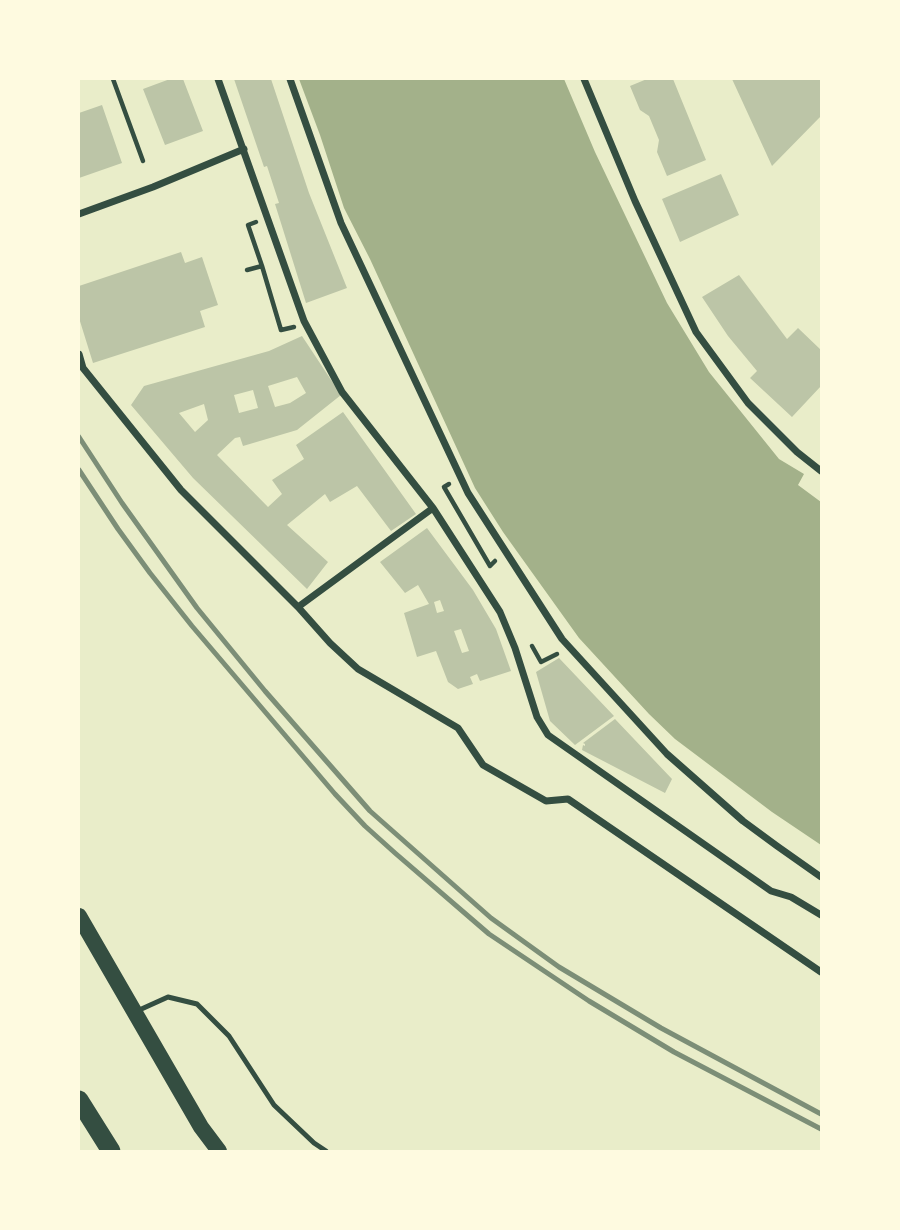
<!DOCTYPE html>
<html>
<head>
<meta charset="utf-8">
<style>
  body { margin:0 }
  #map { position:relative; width:900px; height:1230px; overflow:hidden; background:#e9edc9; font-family:"Fira Sans Condensed",sans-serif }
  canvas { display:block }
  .frame { position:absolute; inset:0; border:80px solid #fefae0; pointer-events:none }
</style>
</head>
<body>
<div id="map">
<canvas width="900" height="1230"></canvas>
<div class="frame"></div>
</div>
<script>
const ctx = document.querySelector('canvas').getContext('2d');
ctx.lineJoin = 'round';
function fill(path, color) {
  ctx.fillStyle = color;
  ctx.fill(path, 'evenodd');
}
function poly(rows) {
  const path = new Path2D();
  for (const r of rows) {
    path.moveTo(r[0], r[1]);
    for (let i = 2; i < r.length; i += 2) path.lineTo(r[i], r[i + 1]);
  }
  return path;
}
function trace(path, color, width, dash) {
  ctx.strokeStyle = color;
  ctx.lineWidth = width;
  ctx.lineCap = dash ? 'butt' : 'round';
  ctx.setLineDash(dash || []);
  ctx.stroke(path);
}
fill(poly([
  [299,79,564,79,595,152,667,303,709,372,779,459,804,474,798,485,821,502,821,845,772,812,675,739,649,714,579,638,503,532,475,488,370,259,344,208,320,135]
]), '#a3b18a');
fill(poly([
  [170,79,183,79,203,131,165,145,143,89],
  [234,79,271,79,309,193,347,288,306,303,275,204,279,203,267,166,264,167],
  [647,79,673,79,706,160,667,176,657,152,659,140,649,116,640,110,630,86],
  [732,79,821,79,821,116,772,166],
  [102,105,122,163,79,178,79,113],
  [721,174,739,215,680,242,662,199],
  [181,252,185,263,202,257,218,305,200,311,205,327,93,363,79,318,79,286],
  [739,275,787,339,798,328,821,350,821,386,792,417,750,378,757,371,728,336,702,297],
  [302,336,341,395,297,430,243,446,240,437,235,438,217,455,268,507,282,494,272,480,304,459,296,445,343,412,416,514,391,531,357,486,330,502,325,494,287,525,328,562,307,589,193,478,131,405,144,386,269,351],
  [297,377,306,393,290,403,275,407,268,386],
  [253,390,258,408,239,413,234,395],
  [204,404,208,420,195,432,179,413],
  [427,528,473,590,496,629,511,671,480,681,477,674,470,677,473,684,458,689,448,682,436,651,417,657,404,613,429,604,418,585,405,593,380,562],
  [440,600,444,611,437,613,434,602],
  [461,629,469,651,462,653,454,631],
  [559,658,614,716,575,745,550,721,536,672],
  [615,719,672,779,665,793,582,750,583,745,585,746,585,744,583,743]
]), '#bcc5a7');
trace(poly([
  [113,79,143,161],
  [256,222,248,225,262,266,281,330,294,327],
  [247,270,262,266],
  [449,484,444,487,490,566,495,561],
  [532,646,541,662,557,654]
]), '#344e41', 4.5);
trace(poly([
  [137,1011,168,997,197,1004,229,1036,274,1105,314,1143,326,1151]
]), '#344e41', 5);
trace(poly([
  [218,79,304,321,342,392,433,508,500,612,515,648,537,717,548,735,771,891,791,897,821,915],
  [290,79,341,223,468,493,562,639,667,754,743,821,777,846,821,877],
  [584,79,635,201,696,332,748,403,797,452,821,471],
  [79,214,153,187,244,149],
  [79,354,83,368,181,490,298,607,330,643,358,669,458,728,483,765,546,801,568,799,821,972],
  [298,607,433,508]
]), '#344e41', 7);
trace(poly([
  [79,916,201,1127,219,1151]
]), '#344e41', 16);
trace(poly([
  [79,1100,111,1151]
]), '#344e41', 19);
trace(poly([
  [79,437,122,503,197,608,265,691,370,811,491,918,559,967,661,1028,821,1114],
  [79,470,118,529,150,573,192,626,335,794,365,826,395,853,489,934,589,1001,674,1052,821,1129]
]), '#7c8e77', 5);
</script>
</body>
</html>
